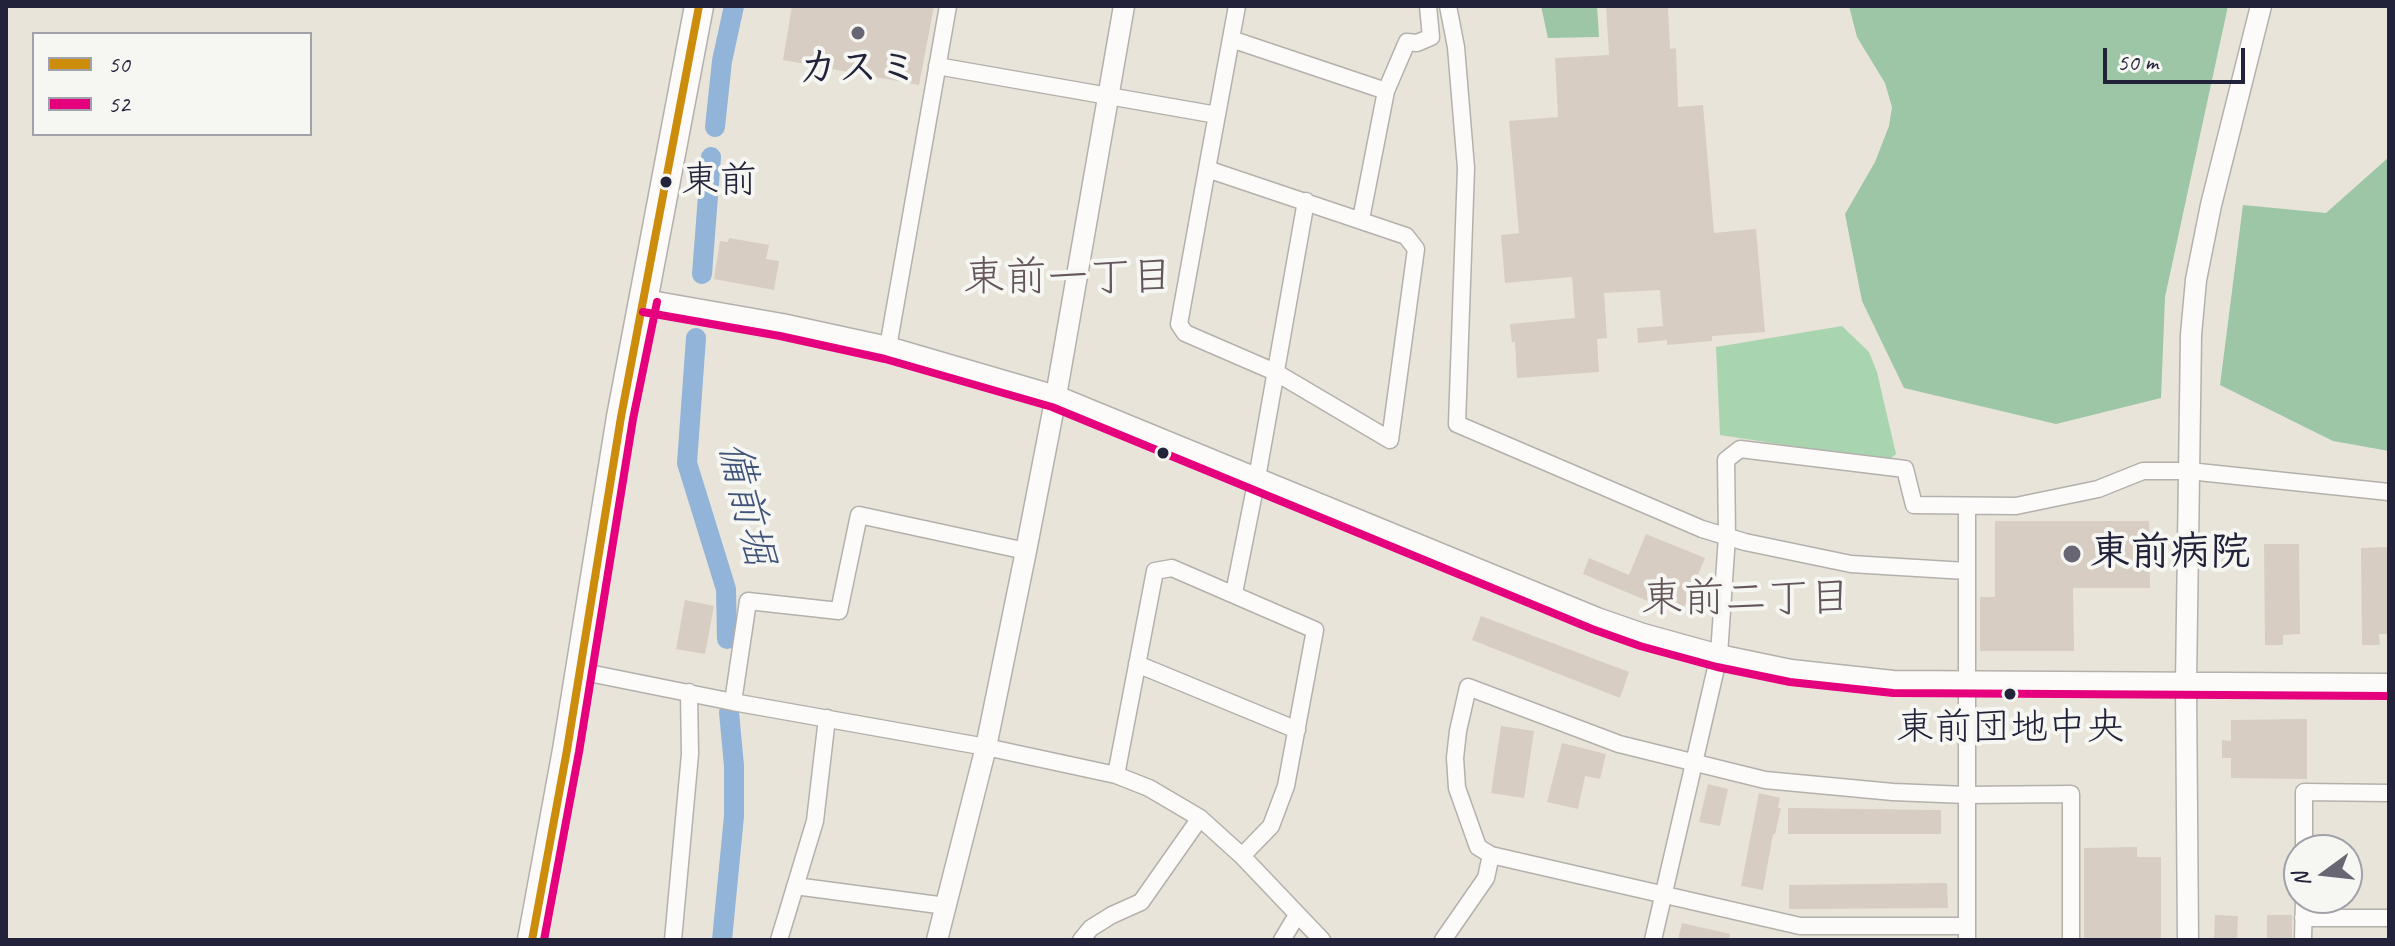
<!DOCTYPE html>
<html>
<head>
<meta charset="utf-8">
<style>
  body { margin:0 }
  #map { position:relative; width:2395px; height:946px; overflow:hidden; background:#e9e4d9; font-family:Caveat,sans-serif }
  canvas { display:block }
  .frame { position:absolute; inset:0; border:8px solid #22223b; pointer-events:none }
  .legend { position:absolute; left:32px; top:32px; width:280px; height:104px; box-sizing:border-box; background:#f6f6f2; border:2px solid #a1a1a9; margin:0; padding:10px 14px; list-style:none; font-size:24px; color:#22223b }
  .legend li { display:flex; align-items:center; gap:16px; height:40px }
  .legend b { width:40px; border:2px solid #a1a1a9 }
  .north { position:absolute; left:2283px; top:834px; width:80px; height:80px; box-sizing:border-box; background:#f6f6f2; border:2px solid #a1a1a9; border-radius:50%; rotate:255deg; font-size:22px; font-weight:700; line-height:32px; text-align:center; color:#22223b }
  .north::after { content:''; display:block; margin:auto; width:28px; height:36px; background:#686672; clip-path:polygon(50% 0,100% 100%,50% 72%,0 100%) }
  .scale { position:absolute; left:2103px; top:48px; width:142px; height:36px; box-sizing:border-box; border:4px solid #22223b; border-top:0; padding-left:10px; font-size:24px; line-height:28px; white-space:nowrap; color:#22223b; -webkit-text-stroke:6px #f6f6f2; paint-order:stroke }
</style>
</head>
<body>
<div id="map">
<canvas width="2395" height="946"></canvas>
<div class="frame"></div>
<ul class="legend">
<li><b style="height:10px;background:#cc8c0c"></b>50</li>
<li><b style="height:10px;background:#e5007d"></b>52</li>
</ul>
<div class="north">N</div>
<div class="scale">50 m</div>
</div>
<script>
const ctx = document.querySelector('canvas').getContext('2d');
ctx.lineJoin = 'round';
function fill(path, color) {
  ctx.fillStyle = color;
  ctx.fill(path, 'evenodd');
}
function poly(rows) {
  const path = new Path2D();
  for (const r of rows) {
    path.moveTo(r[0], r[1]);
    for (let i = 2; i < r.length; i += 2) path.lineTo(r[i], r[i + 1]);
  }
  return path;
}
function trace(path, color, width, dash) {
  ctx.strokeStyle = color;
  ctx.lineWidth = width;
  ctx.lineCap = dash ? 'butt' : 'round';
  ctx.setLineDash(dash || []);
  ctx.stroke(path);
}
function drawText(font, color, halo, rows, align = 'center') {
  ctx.font = font + ' Caveat,"Klee One",sans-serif';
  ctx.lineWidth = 8;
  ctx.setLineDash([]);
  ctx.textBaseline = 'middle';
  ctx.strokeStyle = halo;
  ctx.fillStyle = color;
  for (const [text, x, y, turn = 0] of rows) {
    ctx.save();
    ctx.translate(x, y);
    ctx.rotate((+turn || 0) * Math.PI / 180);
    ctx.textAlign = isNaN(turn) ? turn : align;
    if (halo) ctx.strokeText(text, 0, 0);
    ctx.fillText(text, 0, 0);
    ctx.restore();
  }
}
fill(poly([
  [1842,326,1869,352,1877,372,1896,454,1888,461,1720,435,1716,347]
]), '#a8d5b0');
fill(poly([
  [1541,6,1597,6,1599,37,1548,38],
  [1849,6,2228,6,2165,297,2161,398,2056,424,1904,388,1862,301,1845,214,1875,162,1889,126,1892,107,1885,83,1857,37],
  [2389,157,2389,451,2333,441,2220,385,2243,205,2326,213]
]), '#9cc6a5');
trace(poly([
  [715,127,722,61,734,6],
  [702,274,711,157],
  [696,338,687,463,726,589,727,639],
  [722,940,734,816,734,766,729,712]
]), '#92b4d8', 20);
fill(poly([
  [792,6,934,6,919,85,783,60],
  [1606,6,1668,8,1670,49,1676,48,1678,107,1703,105,1714,233,1756,229,1765,332,1712,336,1712,341,1667,345,1667,340,1638,343,1637,328,1663,326,1660,290,1604,293,1607,338,1597,339,1599,372,1517,378,1515,342,1512,343,1510,324,1575,318,1572,277,1505,283,1501,235,1519,233,1509,121,1558,117,1555,58,1609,55],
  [729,238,769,245,766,259,779,261,774,290,714,279,720,241,728,242],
  [1995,521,2149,521,2150,588,2073,588,2074,651,1980,651,1980,597,1995,597],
  [1646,534,1705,558,1681,615,1583,574,1589,558,1629,575],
  [2264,544,2299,544,2300,634,2283,635,2283,645,2265,645],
  [2389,547,2389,634,2379,634,2380,645,2362,645,2361,548],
  [685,600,714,606,705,654,676,649],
  [1481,616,1629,672,1620,698,1472,640],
  [2307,719,2307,779,2231,778,2231,758,2222,758,2222,740,2231,741,2231,720],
  [1501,726,1534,731,1524,798,1491,793],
  [1562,743,1606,754,1600,779,1585,776,1578,809,1547,802],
  [1708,784,1728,789,1720,826,1699,822],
  [1759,793,1780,798,1778,808,1781,808,1775,834,1773,834,1763,890,1741,886],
  [1788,808,1941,810,1941,834,1788,834],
  [2137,847,2137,857,2161,857,2161,940,2084,940,2084,848],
  [1947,883,1948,908,1789,909,1789,885],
  [2215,915,2238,916,2237,940,2214,940],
  [2267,915,2292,915,2292,940,2267,940],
  [1682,923,1730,934,1729,940,1678,940]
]), '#d7cdc2');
const minor = poly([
  [1448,6,1456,47,1466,168,1457,424,1702,529,1745,542,1851,564,1966,571],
  [1231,39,1386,91],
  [937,66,1217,115],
  [1207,169,1406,236,1416,249,1390,440,1275,372,1185,333,1179,324,1207,169,1237,6],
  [1361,219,1386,91,1407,42,1417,43,1431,37,1428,6],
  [888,347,948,6],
  [1234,593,1257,478,1306,201],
  [1137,664,1297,730],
  [579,671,733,702,986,747,1116,775,1149,788,1200,818,1242,856,1322,940],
  [733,702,748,601,839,611,859,515,1026,551],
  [1116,775,1155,571,1172,568,1315,630,1286,786,1271,826,1242,856],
  [2304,850,2304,792,2389,793],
  [795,886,946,906],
  [2303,918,2389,918],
  [1967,926,1800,926,1491,855,1478,847,1457,788,1455,758,1458,731,1468,687,1619,744,1765,780,1893,792,1966,795,2071,794,2071,940],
  [673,940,690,754,689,692],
  [779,940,815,821,827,718],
  [1081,940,1091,928,1112,915,1141,902,1200,818],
  [1282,940,1297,915],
  [1443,940,1486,878,1491,855],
  [1653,940,1719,655,1727,536,1726,460,1740,449,1905,469,1914,505,2016,506,2098,489,2143,471,2189,471,2389,492],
  [1967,940,1967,506],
  [2303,940,2304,898]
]);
const tertiary = poly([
  [645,300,782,324,888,347,1056,396,1597,618,1643,634,1719,655,1791,670,1893,681,2389,684],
  [937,940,986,747,1026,551,1056,396,1124,6],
  [2188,940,2186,683,2191,335,2196,280,2211,205,2261,6]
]);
const trunk = poly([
  [532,940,567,750,621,417,699,6]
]);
trace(minor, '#b4b0ac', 19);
trace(tertiary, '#b4b0ac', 23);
trace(trunk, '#b4b0ac', 31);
trace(minor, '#fcfbf9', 16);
trace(tertiary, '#fcfbf9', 20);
trace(trunk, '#fcfbf9', 28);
trace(poly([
  [532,940,567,750,621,417,699,6]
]), '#cc8c0c', 8);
trace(poly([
  [643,312,780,336,885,359,1052,407,1592,629,1640,646,1717,667,1790,682,1893,693,2389,696],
  [544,940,579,752,633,419,657,302]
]), '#e5007d', 8);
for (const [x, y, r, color] of [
  [858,33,8,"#686672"],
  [666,182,7,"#22223b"],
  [1163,453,7,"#22223b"],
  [2072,554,10,"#686672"],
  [2010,694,7,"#22223b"]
]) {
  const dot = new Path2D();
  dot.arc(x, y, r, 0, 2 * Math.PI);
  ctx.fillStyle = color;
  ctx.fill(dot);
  trace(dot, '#f6f6f2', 3);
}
drawText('38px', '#22223b', '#f6f6f2', [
  ["東前",681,182],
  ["東前団地中央",2010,729,"center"]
], 'left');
drawText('bold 40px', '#22223b', '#f6f6f2', [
  ["カスミ",858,70],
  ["東前病院",2090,554,"left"]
]);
drawText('42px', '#64565c', '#f6f6f2', [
  ["東前一丁目",1068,279],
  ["東前二丁目",1746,600]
]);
drawText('italic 42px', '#40547a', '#f6f6f2', [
  ["備前堀",745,504,77]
]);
</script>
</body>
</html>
